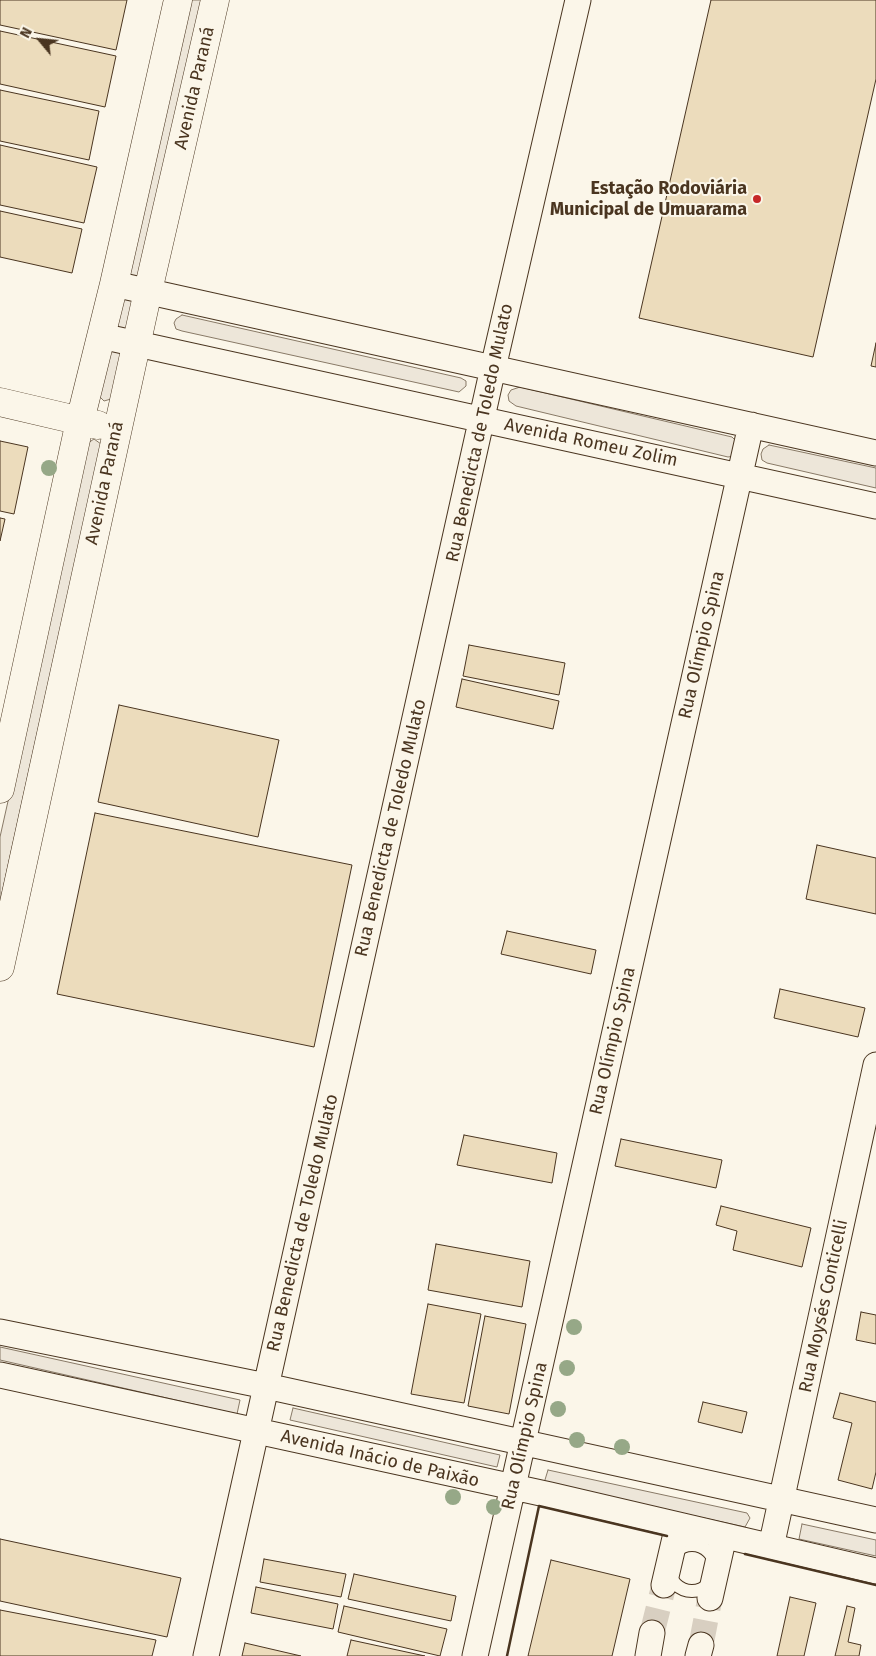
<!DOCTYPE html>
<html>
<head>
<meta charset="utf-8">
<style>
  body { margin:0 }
  #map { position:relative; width:876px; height:1656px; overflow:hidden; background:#fbf6e9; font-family:"Fira Sans",sans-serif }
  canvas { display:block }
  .north { position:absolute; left:15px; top:15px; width:50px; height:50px; -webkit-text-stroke:4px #fbf6e9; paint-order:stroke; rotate:298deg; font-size:14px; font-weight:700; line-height:20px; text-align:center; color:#4a3520 }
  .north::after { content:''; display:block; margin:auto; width:18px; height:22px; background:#4a3520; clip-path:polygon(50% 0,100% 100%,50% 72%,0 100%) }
</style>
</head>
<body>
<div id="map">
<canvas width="876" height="1656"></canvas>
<div class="north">N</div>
</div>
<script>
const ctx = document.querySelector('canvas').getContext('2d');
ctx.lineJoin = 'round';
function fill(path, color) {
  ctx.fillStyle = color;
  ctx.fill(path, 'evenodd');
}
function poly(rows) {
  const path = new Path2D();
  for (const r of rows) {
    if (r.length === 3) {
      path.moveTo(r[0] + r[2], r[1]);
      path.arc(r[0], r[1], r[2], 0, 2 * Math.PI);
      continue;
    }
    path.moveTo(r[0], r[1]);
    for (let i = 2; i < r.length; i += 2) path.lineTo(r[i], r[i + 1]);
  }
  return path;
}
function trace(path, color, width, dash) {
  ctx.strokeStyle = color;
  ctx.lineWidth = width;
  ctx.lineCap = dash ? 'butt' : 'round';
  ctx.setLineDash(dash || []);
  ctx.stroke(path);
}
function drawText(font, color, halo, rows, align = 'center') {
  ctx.font = font + ' "Fira Sans",sans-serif';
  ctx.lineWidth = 4;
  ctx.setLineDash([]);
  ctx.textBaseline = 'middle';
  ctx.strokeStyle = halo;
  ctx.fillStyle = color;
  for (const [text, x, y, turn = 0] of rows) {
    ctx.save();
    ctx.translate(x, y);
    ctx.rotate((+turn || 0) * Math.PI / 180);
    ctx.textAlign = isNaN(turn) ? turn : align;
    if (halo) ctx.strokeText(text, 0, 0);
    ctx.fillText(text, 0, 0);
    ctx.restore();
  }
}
const green = poly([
  [188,0,205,0,111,399,104,401,98,395,188,0],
  [182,315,461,378,466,381,466,386,459,392,182,331,176,329,174,323,176,319,182,315],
  [520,387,732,437,737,442,734,456,728,457,516,406,509,401,508,395,511,390,520,387],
  [94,439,101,444,0,902,0,837,88,443,94,439],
  [769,445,876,468,876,488,767,463,762,460,761,454,763,449,769,445],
  [0,1347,240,1400,237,1414,0,1360,0,1347],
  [293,1408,500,1455,497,1467,290,1420,293,1408],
  [548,1470,747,1513,750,1518,745,1527,544,1483,548,1470],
  [802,1524,876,1540,876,1556,799,1539,802,1524]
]);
fill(green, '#ede6d9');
trace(green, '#887966', 1);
const building = poly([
  [0,0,127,0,116,50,0,25,0,0],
  [711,0,876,0,876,79,813,357,639,318,711,0],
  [0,31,116,56,105,107,0,84,0,31],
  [0,90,99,111,89,160,0,141,0,90],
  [0,145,97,167,84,223,0,205,0,145],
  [0,211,82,229,72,273,0,257,0,211],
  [876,343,876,367,871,366,876,343],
  [0,441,28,447,14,514,0,511,0,441],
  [0,518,5,519,0,541,0,518],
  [469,645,565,663,559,695,463,676,469,645],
  [462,679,559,701,553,729,456,707,462,679],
  [119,705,279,740,258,837,98,802,119,705],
  [95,813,352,865,314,1047,57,994,95,813],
  [817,845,876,858,876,914,806,899,817,845],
  [507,931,596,950,591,974,501,954,507,931],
  [780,989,865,1008,858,1037,774,1018,780,989],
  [464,1135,557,1153,552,1183,457,1165,464,1135],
  [621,1139,722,1160,716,1188,615,1166,621,1139],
  [721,1206,811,1228,802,1267,733,1250,737,1231,716,1225,721,1206],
  [436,1244,530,1261,522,1307,428,1290,436,1244],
  [428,1304,481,1314,464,1403,411,1394,428,1304],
  [861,1312,876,1315,876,1344,856,1340,861,1312],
  [485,1316,526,1324,509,1414,468,1406,485,1316],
  [840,1393,876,1402,876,1472,872,1489,838,1480,852,1423,833,1418,840,1393],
  [703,1402,747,1412,742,1433,698,1422,703,1402],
  [0,1539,181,1578,167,1637,0,1601,0,1539],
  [264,1559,346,1574,341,1597,260,1582,264,1559],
  [551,1560,630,1579,612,1656,528,1656,551,1560],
  [354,1574,456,1596,451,1621,348,1599,354,1574],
  [256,1587,338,1604,333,1629,251,1613,256,1587],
  [790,1597,816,1603,804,1656,777,1656,790,1597],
  [344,1606,447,1629,440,1656,338,1632,344,1606],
  [847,1606,855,1608,848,1642,861,1645,859,1656,835,1656,847,1606],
  [0,1610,156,1640,152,1656,0,1656,0,1610],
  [351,1640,425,1656,347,1656,351,1640],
  [245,1643,301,1656,242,1656,245,1643]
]);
fill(building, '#ecdcbc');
trace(building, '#4a3520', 1);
trace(poly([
  [652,1633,664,1585],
  [701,1645,710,1598]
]), '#d8cfc1', 25, [25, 12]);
const lane = poly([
  [692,1568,23]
]);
const street = poly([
  [114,284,876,453],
  [101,336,876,506],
  [0,1332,266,1386,876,1520],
  [0,1375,550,1495,876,1571],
  [771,1547,876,1065],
  [664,1585,678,1525],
  [710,1598,724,1536],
  [206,1656,493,368,578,0],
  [475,1656,751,425],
  [648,1656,652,1633],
  [698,1656,701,1645]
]);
const secondary = poly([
  [0,402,98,425],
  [0,789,80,421,114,284,178,0],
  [0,967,148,291,215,0]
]);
trace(lane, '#4a3520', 14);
trace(street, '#4a3520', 27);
trace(secondary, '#4a3520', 29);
trace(lane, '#fbf6e9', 12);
trace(street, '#fbf6e9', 25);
trace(secondary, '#fbf6e9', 28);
trace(poly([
  [745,1554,876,1585],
  [507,1656,539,1506,667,1536]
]), '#4a3520', 2.5);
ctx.fillStyle = '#96a887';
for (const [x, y] of [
  [49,468],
  [574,1327],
  [567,1368],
  [558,1409],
  [577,1440],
  [622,1447],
  [453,1497],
  [494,1507]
]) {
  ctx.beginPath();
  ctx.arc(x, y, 8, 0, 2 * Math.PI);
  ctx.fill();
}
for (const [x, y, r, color] of [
  [757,199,5,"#c62828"]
]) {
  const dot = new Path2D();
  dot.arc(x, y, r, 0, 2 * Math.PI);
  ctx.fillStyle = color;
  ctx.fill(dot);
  trace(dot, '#fbf6e9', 2);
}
drawText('18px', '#4a3520', '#fbf6e9', [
  ["Avenida Paraná",195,88,-77],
  ["Rua Benedicta de Toledo Mulato",480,433,-78],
  ["Avenida Romeu Zolim",591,443,12],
  ["Avenida Paraná",105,483,-78],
  ["Rua Olímpio Spina",702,645,-77],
  ["Rua Benedicta de Toledo Mulato",391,828,-77],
  ["Rua Olímpio Spina",613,1041,-77],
  ["Rua Benedicta de Toledo Mulato",303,1223,-77],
  ["Rua Moysés Conticelli",824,1306,-78],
  ["Rua Olímpio Spina",525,1436,-77],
  ["Avenida Inácio de Paixão",380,1459,13]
]);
drawText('bold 18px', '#4a3520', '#fbf6e9', [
  ["Estação Rodoviária",747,189],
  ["Municipal de Umuarama",747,210]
], 'right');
</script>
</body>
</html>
